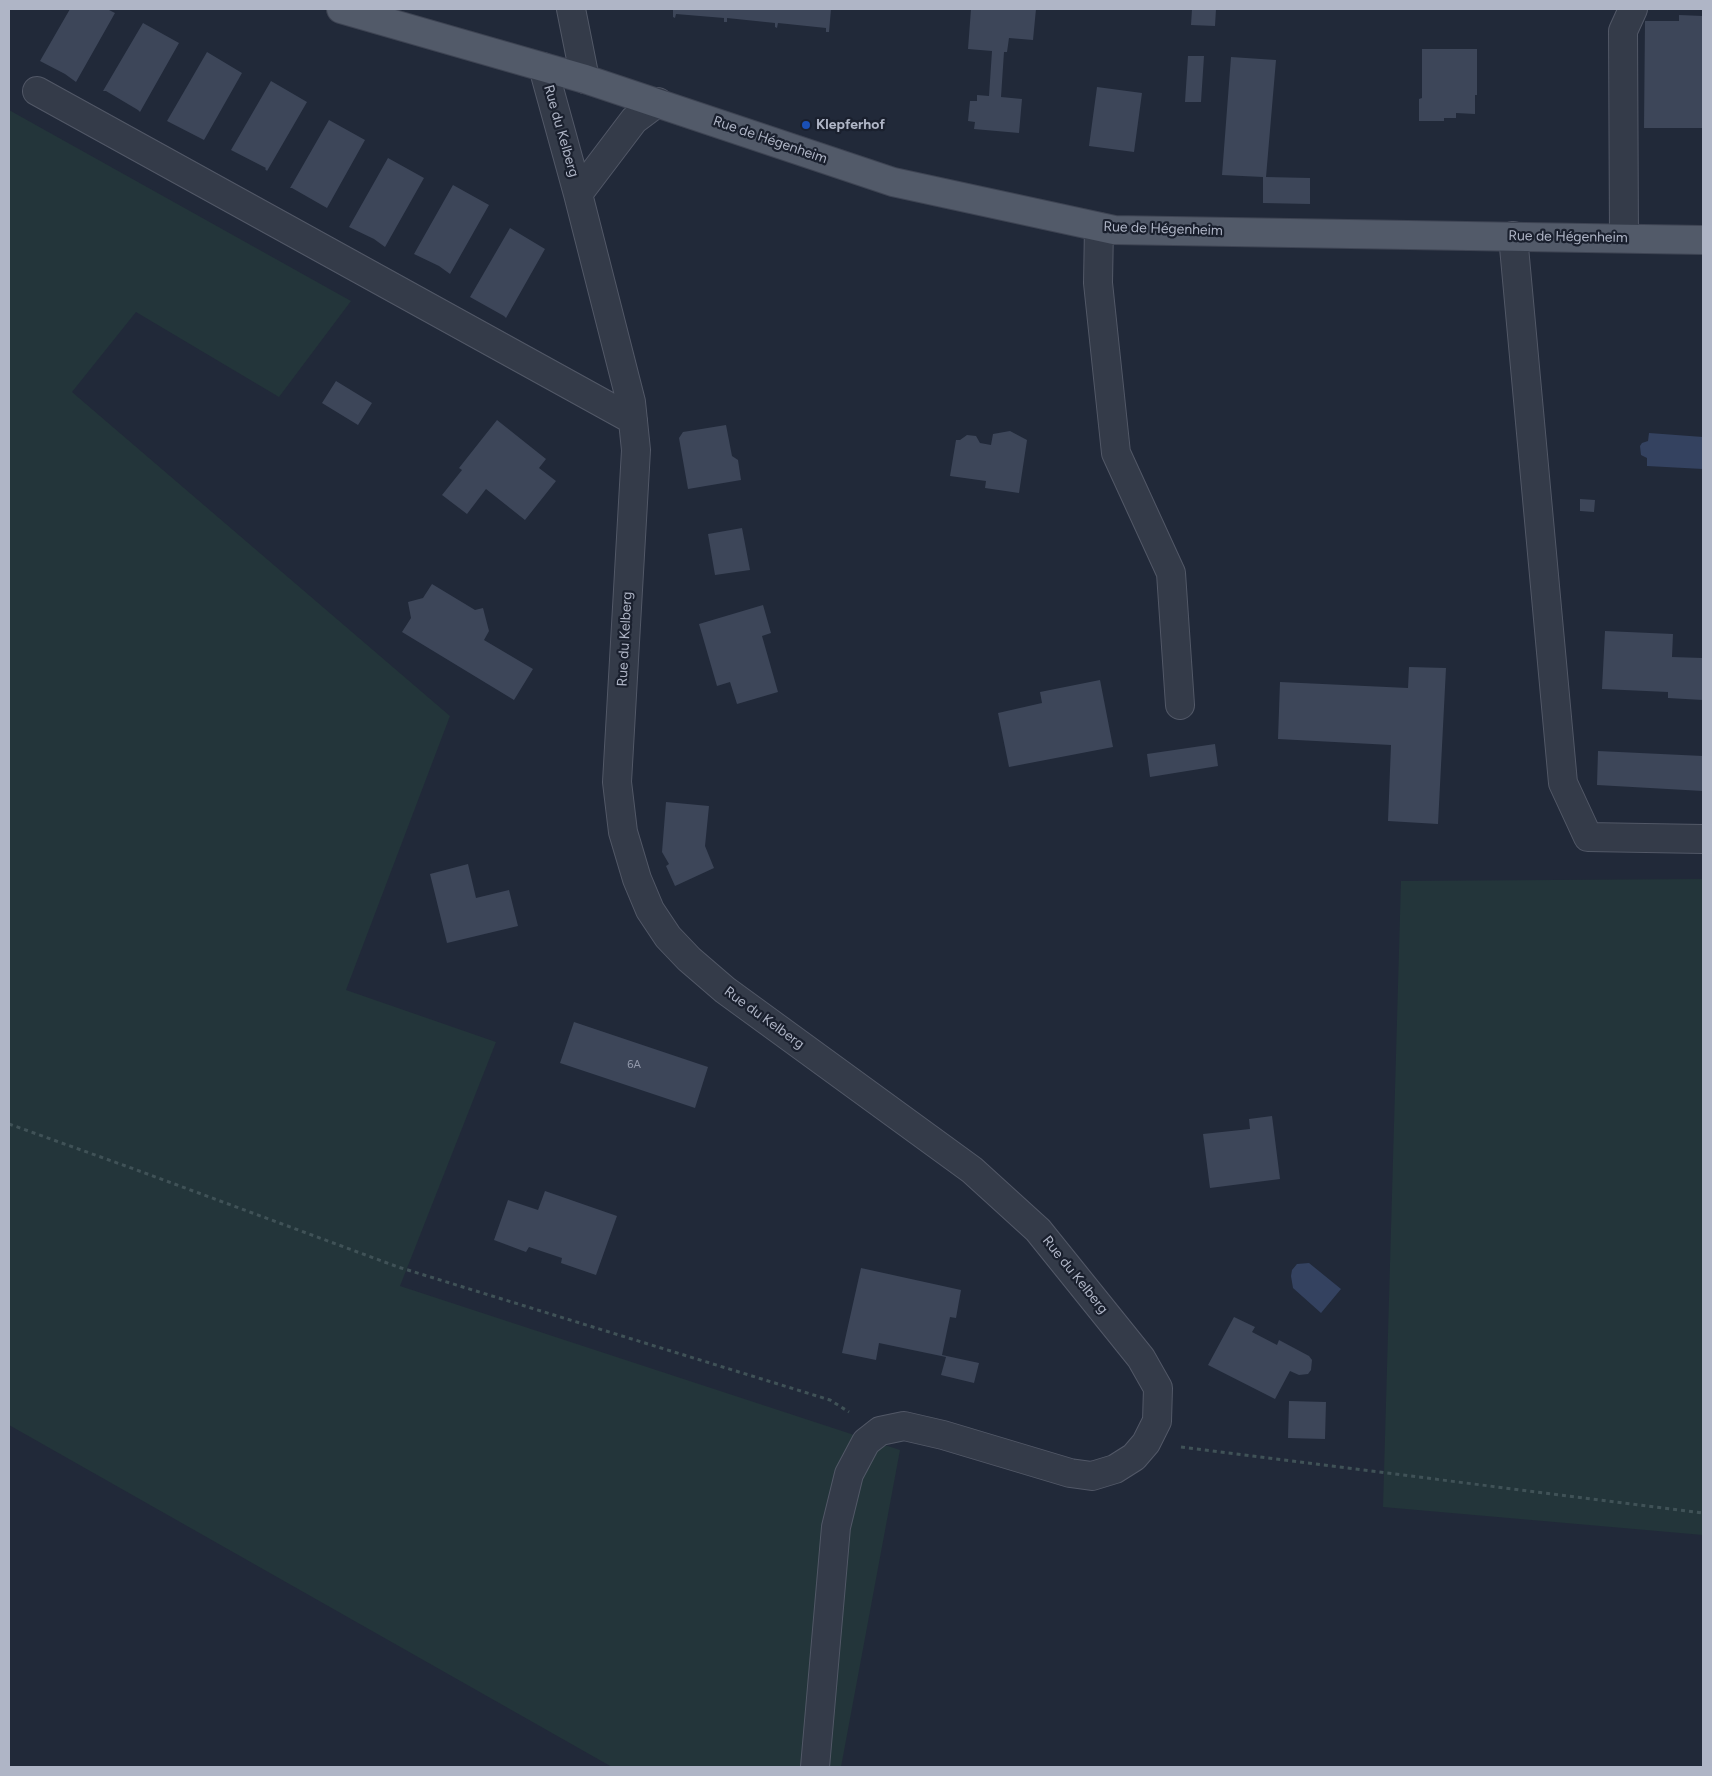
<!DOCTYPE html>
<html>
<head>
<meta charset="utf-8">
<style>
  body { margin:0 }
  #map { position:relative; width:1712px; height:1776px; overflow:hidden; background:#212939; font-family:Figtree,sans-serif }
  canvas { display:block }
  .frame { position:absolute; inset:0; border:10px solid #afb5c6; pointer-events:none }
</style>
</head>
<body>
<div id="map">
<canvas width="1712" height="1776"></canvas>
<div class="frame"></div>
</div>
<script>
const ctx = document.querySelector('canvas').getContext('2d');
ctx.lineJoin = 'round';
function fill(path, color) {
  ctx.fillStyle = color;
  ctx.fill(path, 'evenodd');
}
function poly(rows) {
  const path = new Path2D();
  for (const r of rows) {
    path.moveTo(r[0], r[1]);
    for (let i = 2; i < r.length; i += 2) path.lineTo(r[i], r[i + 1]);
  }
  return path;
}
function trace(path, color, width, dash) {
  ctx.strokeStyle = color;
  ctx.lineWidth = width;
  ctx.lineCap = dash ? 'butt' : 'round';
  ctx.setLineDash(dash || []);
  ctx.stroke(path);
}
function drawText(font, color, halo, rows, align = 'center') {
  ctx.font = font + ' Figtree,sans-serif';
  ctx.lineWidth = 4.5;
  ctx.setLineDash([]);
  ctx.textBaseline = 'middle';
  ctx.strokeStyle = halo;
  ctx.fillStyle = color;
  for (const [text, x, y, turn = 0] of rows) {
    ctx.save();
    ctx.translate(x, y);
    ctx.rotate((+turn || 0) * Math.PI / 180);
    ctx.textAlign = isNaN(turn) ? turn : align;
    if (halo) ctx.strokeText(text, 0, 0);
    ctx.fillText(text, 0, 0);
    ctx.restore();
  }
}
fill(poly([
  [9,110,351,301,279,397,136,312,72,392,450,716,346,990,496,1042,400,1286,900,1450,841,1767,612,1767,9,1425],
  [1703,879,1703,1535,1383,1507,1401,881]
]), '#23353a');
fill(poly([
  [1649,433,1703,437,1703,469,1647,466,1647,458,1641,455,1640,446,1642,443,1648,441],
  [1309,1263,1341,1289,1321,1313,1293,1288,1291,1276,1292,1270,1297,1264]
]), '#344260');
fill(poly([
  [70,9,107,9,115,13,76,82,65,74,40,61],
  [673,9,831,9,829,32,826,32,826,28,778,23,777,28,775,27,775,23,727,18,727,22,724,22,724,18,676,14,675,18,673,17],
  [971,9,1036,9,1033,40,1009,38,1007,52,1004,52,1001,97,1022,99,1019,133,974,129,975,122,968,121,970,101,977,101,977,95,989,96,992,51,968,49],
  [1192,9,1216,9,1215,26,1191,25],
  [1679,15,1703,16,1703,128,1644,128,1645,21,1679,21],
  [143,23,179,43,140,112,138,110,106,91,103,91],
  [1422,49,1477,49,1477,95,1475,95,1475,114,1456,113,1456,118,1444,118,1444,121,1419,121,1419,99,1422,98],
  [207,52,242,73,204,140,167,121],
  [1188,56,1204,56,1201,102,1185,102],
  [1231,57,1276,60,1266,177,1310,178,1310,204,1263,203,1263,177,1222,175],
  [271,81,307,102,267,171,265,169,266,168,231,150],
  [1097,87,1142,93,1134,152,1089,146],
  [329,120,365,140,327,208,292,188,290,188],
  [388,158,424,178,385,247,374,239,349,227],
  [453,185,489,205,450,274,439,266,414,254],
  [510,228,545,249,506,318,504,316,470,297],
  [336,381,372,403,358,425,322,403],
  [497,420,546,459,539,468,556,481,525,520,486,489,467,514,442,495,462,470,459,468],
  [726,425,732,456,738,460,741,480,688,489,679,438,683,432],
  [1010,431,1027,440,1019,493,985,488,986,481,950,476,956,440,960,440,967,435,976,436,980,443,991,445,993,434],
  [1580,499,1595,500,1594,512,1580,511],
  [742,528,750,570,715,575,708,534],
  [432,584,475,610,483,608,489,631,484,640,533,669,514,700,402,632,411,618,408,602,423,598],
  [763,605,771,633,762,636,778,692,737,704,730,682,717,686,699,624],
  [1605,631,1673,634,1672,657,1703,658,1703,700,1668,698,1668,692,1602,689],
  [1409,667,1446,668,1438,824,1388,821,1391,745,1278,739,1280,682,1408,688],
  [1100,680,1113,747,1009,767,998,713,1042,703,1040,692],
  [1215,744,1218,766,1150,777,1147,754],
  [1598,751,1703,756,1703,791,1597,785],
  [666,802,709,806,705,846,714,868,675,886,666,866,669,864,662,852],
  [468,864,476,898,509,890,518,926,447,943,430,874],
  [574,1022,708,1067,695,1108,560,1063],
  [1272,1116,1280,1179,1210,1188,1203,1134,1250,1129,1249,1119],
  [545,1191,617,1216,596,1275,561,1263,562,1258,529,1247,526,1252,494,1240,508,1200,538,1210],
  [861,1268,961,1290,956,1318,950,1317,942,1355,979,1363,974,1383,941,1375,946,1357,879,1343,876,1360,842,1353],
  [1234,1317,1255,1327,1252,1332,1277,1345,1279,1340,1309,1356,1312,1360,1311,1370,1308,1374,1299,1375,1290,1371,1275,1399,1208,1365],
  [1289,1401,1326,1402,1325,1439,1288,1438]
]), '#3d4659');
const minor = poly([
  [571,9,585,79],
  [543,67,578,194,631,402,636,450,617,782,623,832,637,879,650,910,668,937,689,959,725,990,972,1170,1038,1230,1141,1358,1158,1388,1157,1421,1146,1443,1134,1457,1115,1469,1092,1476,1070,1473,943,1435,904,1426,880,1431,866,1442,849,1474,836,1527,815,1767],
  [37,91,633,420],
  [578,194,634,120,658,102],
  [1099,227,1098,283,1116,453,1171,573,1180,705],
  [1513,236,1563,783,1588,837,1703,839],
  [1624,238,1623,31,1633,9]
]);
const major = poly([
  [341,9,585,79,893,182,1114,230,1703,240]
]);
trace(minor, '#525867', 30);
trace(major, '#3e4453', 30);
trace(poly([
  [9,1124,134,1169,398,1267,830,1400,849,1412],
  [1181,1447,1703,1513]
]), '#405257', 3, [4, 4]);
trace(minor, '#343b49', 28);
trace(major, '#525a69', 28);
for (const [x, y, r, color] of [
  [806,125,5,"#1a4fb4"]
]) {
  const dot = new Path2D();
  dot.arc(x, y, r, 0, 2 * Math.PI);
  ctx.fillStyle = color;
  ctx.fill(dot);
  trace(dot, '#1a202e', 2);
}
drawText('11px', '#9299ab', null, [
  ["6A",634,1065]
]);
drawText('bold 14px', '#afb5c6', '#1a202e', [
  ["Klepferhof",816,125]
], 'left');
drawText('14px', '#afb5c6', '#1a202e', [
  ["Rue du Kelberg",561,131,74],
  ["Rue de Hégenheim",770,140,19],
  ["Rue de Hégenheim",1163,229,2],
  ["Rue de Hégenheim",1568,237,1],
  ["Rue du Kelberg",625,639,-87],
  ["Rue du Kelberg",764,1018,36],
  ["Rue du Kelberg",1075,1275,51]
]);
</script>
</body>
</html>
